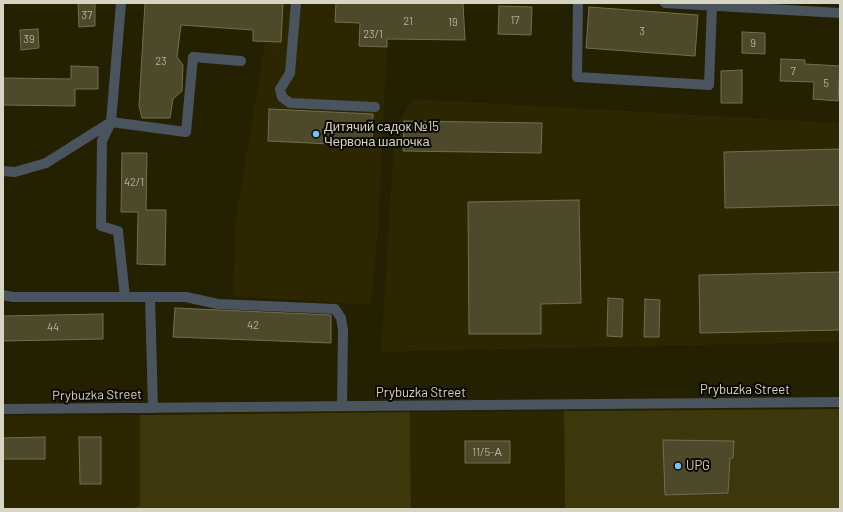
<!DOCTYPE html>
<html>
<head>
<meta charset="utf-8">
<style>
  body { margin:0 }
  #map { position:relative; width:843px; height:512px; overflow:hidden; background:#242002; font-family:Barlow,sans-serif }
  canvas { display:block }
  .frame { position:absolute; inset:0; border:4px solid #d6d4c3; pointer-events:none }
</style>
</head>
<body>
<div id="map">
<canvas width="843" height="512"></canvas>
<div class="frame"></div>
</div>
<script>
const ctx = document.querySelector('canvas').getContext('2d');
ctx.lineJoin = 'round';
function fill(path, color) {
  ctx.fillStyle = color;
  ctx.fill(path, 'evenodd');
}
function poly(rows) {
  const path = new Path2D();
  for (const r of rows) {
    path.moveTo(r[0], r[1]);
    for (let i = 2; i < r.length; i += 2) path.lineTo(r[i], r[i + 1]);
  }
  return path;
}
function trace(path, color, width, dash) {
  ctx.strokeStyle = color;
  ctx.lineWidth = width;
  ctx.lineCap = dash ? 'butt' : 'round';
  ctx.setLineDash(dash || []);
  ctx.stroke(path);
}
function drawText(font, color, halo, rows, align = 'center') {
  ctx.font = font + ' Barlow,sans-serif';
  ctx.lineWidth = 4;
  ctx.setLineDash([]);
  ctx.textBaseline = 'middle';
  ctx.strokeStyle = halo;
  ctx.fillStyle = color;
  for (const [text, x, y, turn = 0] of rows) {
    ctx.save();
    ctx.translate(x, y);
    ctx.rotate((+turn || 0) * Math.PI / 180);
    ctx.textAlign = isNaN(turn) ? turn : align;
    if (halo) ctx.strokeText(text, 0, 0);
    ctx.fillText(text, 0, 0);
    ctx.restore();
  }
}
fill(poly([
  [283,3,389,3,378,229,371,305,233,296,235,222,265,42,281,42],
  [413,99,840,123,840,342,381,352,395,127],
  [564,411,565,509,411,509,410,412],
  [140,415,140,505,133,509,3,509,3,416]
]), '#2c2700');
fill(poly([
  [840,409,840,509,565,509,564,411],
  [410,412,411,509,133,509,140,505,140,415]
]), '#3d370c');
const building = poly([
  [78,3,95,3,95,26,79,27,78,3],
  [145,3,283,3,281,42,253,41,253,30,181,25,177,57,183,65,182,91,173,99,170,118,142,118,139,106,145,3],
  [336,3,463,3,465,40,387,39,387,47,359,46,360,23,335,22,336,3],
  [499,6,532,7,531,35,498,34,499,6],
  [589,7,698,15,695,56,586,48,589,7],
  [38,29,39,48,21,50,20,30,38,29],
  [742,32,765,33,765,54,742,53,742,32],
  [781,59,805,60,805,64,840,66,838,101,813,99,814,82,780,81,781,59],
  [71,66,98,67,98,89,75,89,75,106,3,105,3,78,71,79,71,66],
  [742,70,742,103,721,103,721,71,742,70],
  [269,109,373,114,372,146,268,141,269,109],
  [404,121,542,123,541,153,403,151,404,121],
  [840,149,840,205,725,208,724,152,840,149],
  [122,153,147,153,146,210,166,210,165,265,137,264,138,212,121,212,122,153],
  [579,200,581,303,541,304,541,334,469,334,468,202,579,200],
  [840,272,840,330,700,333,699,275,840,272],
  [608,298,623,299,622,337,607,336,608,298],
  [645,299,660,300,659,337,644,337,645,299],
  [175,308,331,315,331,343,173,337,175,308],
  [103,314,103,339,3,341,3,316,103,314],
  [45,437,45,459,3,459,3,438,45,437],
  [79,437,101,437,101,484,80,484,79,437],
  [663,440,734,441,733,458,730,458,728,493,665,495,663,440],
  [465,441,510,441,510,463,465,463,465,441]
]);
fill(building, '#4d492b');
trace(building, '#726f4f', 1);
trace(poly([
  [296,3,290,73,280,89,282,97,290,103,375,107],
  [578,3,577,77,709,85,712,6],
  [665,3,840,13],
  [3,171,15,172,46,163,111,122,121,3],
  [3,295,13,297,150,297,153,408],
  [125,297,118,231,101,226,102,141,111,122,186,132,193,57,241,61],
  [150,297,186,297,218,304,335,309,341,318,343,330,342,406],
  [3,409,840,402]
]), '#49545e', 10);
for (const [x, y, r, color] of [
  [316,134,4,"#7abff8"],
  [678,466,4,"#7abff8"]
]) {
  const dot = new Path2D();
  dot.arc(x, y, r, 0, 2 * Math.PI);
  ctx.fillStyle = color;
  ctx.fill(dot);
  trace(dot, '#0b0901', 1.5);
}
drawText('11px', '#b4b19d', null, [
  ["37",87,15],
  ["17",515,20],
  ["21",408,21],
  ["19",453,22],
  ["3",642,31],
  ["23/1",373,34],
  ["39",29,39],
  ["9",753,43],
  ["23",161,61],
  ["7",793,71],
  ["5",826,83],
  ["42/1",134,182],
  ["42",253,325],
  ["44",53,327],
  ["11/5-А",487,452]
]);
drawText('13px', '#d6d4c3', '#0b0901', [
  ["Дитячий садок №15",324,127],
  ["Червона шапочка",324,142],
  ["UPG",686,466]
], 'left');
drawText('13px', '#d6d4c3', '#0b0901', [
  ["Prybuzka Street",745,390],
  ["Prybuzka Street",421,393],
  ["Prybuzka Street",97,395,-1]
]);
</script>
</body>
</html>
